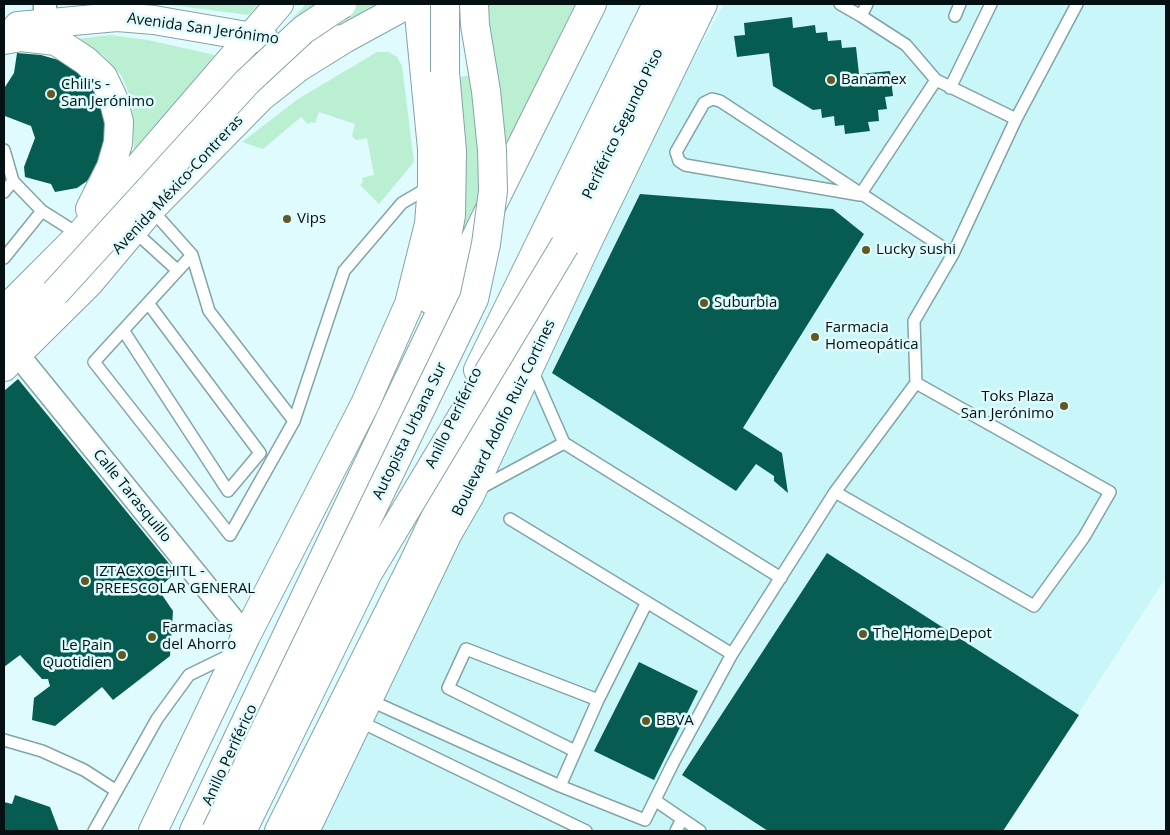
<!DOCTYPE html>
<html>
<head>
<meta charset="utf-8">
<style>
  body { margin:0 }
  #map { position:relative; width:1170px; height:835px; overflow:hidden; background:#dffbfd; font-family:"Open Sans",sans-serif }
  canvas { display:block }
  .frame { position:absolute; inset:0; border:5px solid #041011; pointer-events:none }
</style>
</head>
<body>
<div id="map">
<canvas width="1170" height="835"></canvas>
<div class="frame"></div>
</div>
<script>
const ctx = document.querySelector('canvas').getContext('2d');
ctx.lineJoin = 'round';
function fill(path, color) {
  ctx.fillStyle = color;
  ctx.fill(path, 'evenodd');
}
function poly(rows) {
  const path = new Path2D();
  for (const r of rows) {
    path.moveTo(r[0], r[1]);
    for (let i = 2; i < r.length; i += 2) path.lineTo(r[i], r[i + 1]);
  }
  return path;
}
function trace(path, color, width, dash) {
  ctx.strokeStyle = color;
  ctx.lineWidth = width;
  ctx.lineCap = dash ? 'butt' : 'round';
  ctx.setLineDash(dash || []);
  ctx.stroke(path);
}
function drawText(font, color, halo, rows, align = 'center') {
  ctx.font = font + ' "Open Sans",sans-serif';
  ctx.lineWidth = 5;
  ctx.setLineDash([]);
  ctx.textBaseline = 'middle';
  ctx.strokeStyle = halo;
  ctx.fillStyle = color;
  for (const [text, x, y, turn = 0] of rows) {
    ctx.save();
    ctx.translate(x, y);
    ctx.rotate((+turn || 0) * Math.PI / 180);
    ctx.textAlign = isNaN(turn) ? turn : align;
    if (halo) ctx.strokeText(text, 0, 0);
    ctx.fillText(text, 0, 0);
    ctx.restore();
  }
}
fill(poly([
  [724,4,1166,4,1166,577,1003,831,318,831,620,204,695,56]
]), '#c8f6f9');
fill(poly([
  [163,4,258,4,249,15],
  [306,4,379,4,348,20,326,22,292,19],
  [489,4,575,4,450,258,450,79,493,71,487,5],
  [110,35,148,40,215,55,134,153,132,101,121,75,103,55,77,39],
  [377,52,389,52,397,57,402,66,414,162,379,204,360,185,363,182,362,178,374,175,367,138,356,140,352,136,355,124,319,112,315,123,311,122,308,124,301,117,263,149,242,142,298,99]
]), '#bbefd2');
fill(poly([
  [792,17,793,28,815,25,816,33,827,32,828,41,841,40,842,48,856,47,859,74,890,71,893,96,885,97,887,109,878,110,879,121,868,122,870,131,845,134,844,125,835,126,834,116,822,118,821,109,813,110,773,86,769,53,737,57,734,36,745,35,744,23],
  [17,53,41,55,62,61,80,72,92,86,106,114,104,144,96,167,87,181,77,188,55,192,51,184,25,177,24,167,35,138,31,126,5,116,5,87,14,73],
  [640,194,833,209,864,234,743,428,782,453,788,493,774,481,774,476,756,464,736,491,552,373],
  [18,379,176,572,158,589,173,611,170,656,113,700,102,687,55,726,32,720,34,698,50,686,48,679,42,679,20,655,4,667,4,391],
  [827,553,1079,715,1003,831,768,831,682,775],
  [639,662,698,691,654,780,594,751],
  [15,795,50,807,59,831,4,831,4,802,12,804]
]), '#065c51');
const lane = poly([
  [840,4,861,16],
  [867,4,861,16,906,45,936,80,1016,119],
  [955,16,960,4],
  [950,88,991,4],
  [4,150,13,181,42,211,80,235],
  [4,192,13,181],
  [860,195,685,165,679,161,676,152,704,103,712,99,720,101,953,254],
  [860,195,936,80],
  [151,209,192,255,209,311,294,421],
  [133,230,177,270],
  [192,255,94,362,230,535,294,421,344,271,402,203,431,186],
  [4,258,42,211],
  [123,330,228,491,260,453,148,303],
  [532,370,564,443,781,578],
  [477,490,564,443],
  [835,492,1034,606,1084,537,1110,492,916,383],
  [510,519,732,654],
  [369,700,560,786,645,820,673,763,732,654,835,492,916,383,914,321,953,254,1016,119,1077,4],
  [359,721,586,831],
  [4,740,42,751,84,770,115,790],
  [575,751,448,688,466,649,598,700],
  [560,786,598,700,647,602],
  [656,801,700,831],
  [94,831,157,719,189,675,232,654],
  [676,831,682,819]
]);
const street = poly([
  [45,14,45,4],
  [18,355,246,636]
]);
const secondary = poly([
  [18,26,117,17,154,20,264,39],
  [4,40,21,37,56,41,86,61,103,77,113,98,119,122,118,143,111,167,90,209],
  [325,40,344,39,408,4],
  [4,311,80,235,279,4],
  [4,367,89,283,151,209,261,97,299,67,344,39],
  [153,831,246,636,365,404,409,304,429,224,432,185,432,149,418,4],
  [305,831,448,533,470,495,587,243,703,4]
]);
const highway = poly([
  [555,266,682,4],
  [431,300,442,265,451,215,452,151,445,72],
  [4,343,55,293],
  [478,370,657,4],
  [194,831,483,223,592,4],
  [279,831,412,566,519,341]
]);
trace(lane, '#83a4a7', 14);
trace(street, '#83a4a7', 25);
trace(secondary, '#83a4a7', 30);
trace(highway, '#83a4a7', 30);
trace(lane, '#fff', 11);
trace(street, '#fff', 22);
trace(secondary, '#fff', 28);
trace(highway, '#fff', 28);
const highwayBridge = poly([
  [445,72,445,4],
  [55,293,247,82,303,30,342,4],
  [216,831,474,299,486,244,493,191,492,150,486,91,475,25,474,4],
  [242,831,368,573,565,245]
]);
trace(highwayBridge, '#83a4a7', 30, []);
trace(highwayBridge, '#fff', 28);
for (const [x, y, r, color] of [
  [831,80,5,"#625824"],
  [51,94,5,"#625824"],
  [287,219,5,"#625824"],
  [866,250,5,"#625824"],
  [704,303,5,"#625824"],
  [815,337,5,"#625824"],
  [1064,406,5,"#625824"],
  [85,581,5,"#625824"],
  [863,634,5,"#625824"],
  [152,637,5,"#625824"],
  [122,655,5,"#625824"],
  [646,721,5,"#625824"]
]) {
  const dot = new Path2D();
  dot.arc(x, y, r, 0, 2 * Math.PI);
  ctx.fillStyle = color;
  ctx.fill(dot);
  trace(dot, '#dffbfd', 2);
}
drawText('15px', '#041011', '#dffbfd', [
  ["Avenida San Jerónimo",203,29,8],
  ["Periférico Segundo Piso",623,124,-64],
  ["Avenida México-Contreras",178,185,-47],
  ["Anillo Periférico",454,418,-64],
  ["Boulevard Adolfo Ruiz Cortines",504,418,-64],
  ["Autopista Urbana Sur",410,431,-64],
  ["Calle Tarasquillo",132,496,51],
  ["Anillo Periférico",230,755,-65]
]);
drawText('15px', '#041011', '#dffbfd', [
  ["Banamex",841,80],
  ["Chili's -",61,85],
  ["San Jerónimo",61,102],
  ["Vips",297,219],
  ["Lucky sushi",876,250],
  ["Suburbia",714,303],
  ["Farmacia",825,328],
  ["Homeopática",825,345],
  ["Toks Plaza",1054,397,"right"],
  ["San Jerónimo",1054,414,"right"],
  ["IZTACXOCHITL -",95,572],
  ["PREESCOLAR GENERAL",95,589],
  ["Farmacias",162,628],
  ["del Ahorro",162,645],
  ["The Home Depot",873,634],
  ["Le Pain",112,646,"right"],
  ["Quotidien",112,663,"right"],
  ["BBVA",656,721]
], 'left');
</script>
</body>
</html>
